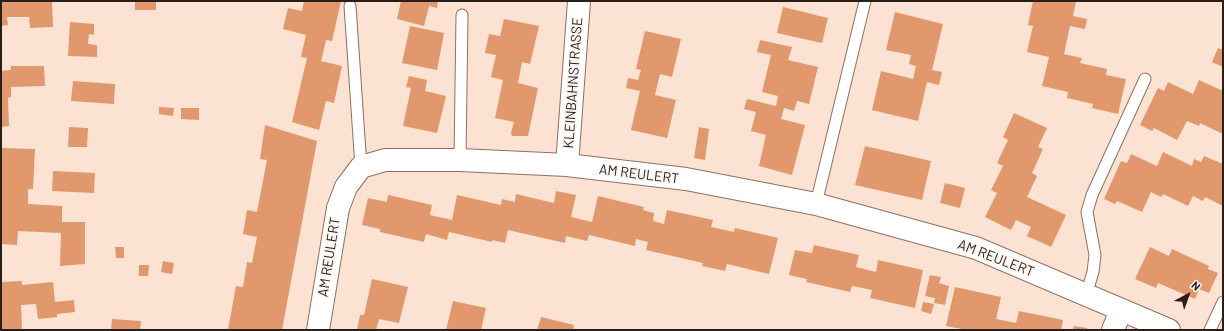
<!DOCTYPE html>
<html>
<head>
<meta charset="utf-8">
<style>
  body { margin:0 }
  #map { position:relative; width:1224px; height:331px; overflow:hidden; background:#fce2d3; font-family:Barlow,sans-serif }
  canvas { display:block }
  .frame { position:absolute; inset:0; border:2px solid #2a1e18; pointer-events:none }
  .north { position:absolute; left:1168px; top:275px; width:40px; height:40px; -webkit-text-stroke:3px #faf4f0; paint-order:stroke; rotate:41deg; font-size:11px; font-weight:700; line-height:16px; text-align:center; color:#2a1e18 }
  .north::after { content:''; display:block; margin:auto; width:14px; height:18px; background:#2a1e18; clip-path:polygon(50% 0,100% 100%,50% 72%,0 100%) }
</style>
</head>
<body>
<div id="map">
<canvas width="1224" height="331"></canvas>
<div class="frame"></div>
<div class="north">N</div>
</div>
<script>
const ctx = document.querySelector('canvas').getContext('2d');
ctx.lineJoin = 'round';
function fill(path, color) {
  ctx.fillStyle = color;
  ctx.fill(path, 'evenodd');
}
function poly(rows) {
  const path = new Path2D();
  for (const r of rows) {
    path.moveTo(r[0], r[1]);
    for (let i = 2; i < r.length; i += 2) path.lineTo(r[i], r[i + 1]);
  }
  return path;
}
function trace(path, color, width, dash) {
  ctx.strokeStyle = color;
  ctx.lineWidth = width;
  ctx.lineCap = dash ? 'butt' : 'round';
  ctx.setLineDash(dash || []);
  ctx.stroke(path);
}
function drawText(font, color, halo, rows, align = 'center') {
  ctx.font = font + ' Barlow,sans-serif';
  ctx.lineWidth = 3;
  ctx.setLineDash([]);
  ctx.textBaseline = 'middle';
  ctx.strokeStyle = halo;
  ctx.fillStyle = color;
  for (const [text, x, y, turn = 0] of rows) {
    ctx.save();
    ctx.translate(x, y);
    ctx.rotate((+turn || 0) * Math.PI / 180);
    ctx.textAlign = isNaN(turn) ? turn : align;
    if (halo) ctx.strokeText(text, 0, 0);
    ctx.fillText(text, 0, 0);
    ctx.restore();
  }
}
fill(poly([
  [1,1,52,1,53,27,30,28,29,17,7,17,8,25,1,26],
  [135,1,156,1,156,10,135,10],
  [304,1,341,1,332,41,326,40,321,61,342,66,334,103,326,101,319,130,292,122,307,58,301,57,306,35,283,29,288,8,302,11],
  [401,1,438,1,437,8,429,6,424,26,397,19],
  [1033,1,1076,1,1073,16,1087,19,1085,29,1070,26,1064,54,1082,58,1080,63,1107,69,1106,75,1126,79,1118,114,1092,108,1093,104,1067,98,1068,92,1042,86,1049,57,1027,52,1033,26,1028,25],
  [783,7,828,18,822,43,777,33],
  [895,12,943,24,932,70,942,72,939,85,927,82,918,121,872,110,881,71,913,79,916,66,909,64,911,55,886,50],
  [504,19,539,26,530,64,522,62,518,83,538,88,528,136,512,136,511,133,514,122,495,118,503,80,491,77,496,55,485,53,489,34,500,36],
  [70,22,94,24,94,35,89,34,88,44,97,45,97,57,68,56],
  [410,26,444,33,437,70,402,63],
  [645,31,681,39,672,77,660,74,655,95,676,100,667,138,631,130,640,91,626,88,628,78,638,80,641,70,636,69],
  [760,40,792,47,788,60,818,67,809,104,797,101,794,111,784,108,781,119,805,125,792,175,759,166,766,135,751,131,756,112,744,109,747,99,776,106,778,96,762,92,771,55,757,52],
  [1218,48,1223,50,1223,67,1212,62],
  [11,66,44,66,45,86,11,87,11,97,8,98,9,126,1,127,1,71,11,70],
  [409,76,427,80,425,91,446,96,437,133,403,126,411,88,406,87],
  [1199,80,1223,91,1223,134,1200,123,1199,126,1187,121,1177,140,1154,128,1152,131,1140,125,1158,88,1164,91,1168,82,1193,94],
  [73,81,115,84,114,104,71,101],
  [159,107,174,108,173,116,159,114],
  [181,108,199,108,199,120,181,119],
  [1014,113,1047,128,1038,147,1043,149,1032,173,1037,176,1027,197,1066,215,1051,247,1027,236,1031,227,1016,220,1011,230,985,217,997,193,991,190,1003,166,997,163,1008,140,1003,137],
  [265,125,317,141,282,330,228,330,236,286,243,287,247,262,252,263,257,237,243,234,247,210,257,212,267,160,260,159],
  [69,127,88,128,87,147,68,147],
  [699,127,709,129,705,160,694,158],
  [865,146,931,161,922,200,855,185],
  [1,148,35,149,33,189,28,189,28,204,62,206,62,222,85,222,85,264,60,266,61,233,18,231,17,245,1,244],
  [1163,152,1192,166,1194,159,1201,162,1204,156,1223,164,1223,206,1205,197,1203,201,1193,196,1188,206,1163,194,1161,197,1151,192,1142,212,1117,201,1115,204,1104,199,1121,161,1127,163,1131,154,1157,166],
  [53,171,95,173,94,193,52,191],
  [945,183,965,188,960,208,940,203],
  [556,191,576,195,571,217,592,222,598,196,644,207,643,210,654,213,653,221,664,224,667,210,713,220,711,227,734,232,735,228,778,238,769,274,727,264,725,271,702,266,703,263,646,250,648,242,636,239,635,246,589,235,587,241,566,236,565,243,508,230,505,243,492,240,492,242,449,232,447,240,426,234,424,242,380,232,380,229,362,225,368,198,387,202,388,195,432,205,430,215,452,220,457,195,501,205,502,199,515,202,516,194,554,203],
  [814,245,859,255,856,267,876,272,878,260,923,270,915,308,870,298,872,290,852,286,850,292,806,282,807,279,789,275,795,250,812,253],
  [115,247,124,247,124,258,116,258],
  [1150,247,1169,256,1172,249,1209,266,1208,269,1218,273,1209,293,1199,289,1195,299,1158,283,1156,288,1135,279],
  [163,261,174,263,172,274,161,272],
  [139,265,149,265,148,276,139,276],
  [930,275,941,277,939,283,949,286,945,305,934,303,935,298,925,296],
  [372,279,408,287,399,323,379,319,376,330,357,330,360,315,364,315],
  [22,281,22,285,53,282,55,302,74,300,75,312,57,314,57,317,38,319,36,304,21,305,22,330,1,330,1,282],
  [955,287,1001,297,996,319,1016,323,1019,311,1063,320,1061,330,967,330,946,326],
  [453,301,486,308,481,330,446,330],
  [923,302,934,304,931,314,921,311],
  [541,317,574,325,573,330,537,330],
  [112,319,141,321,140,330,111,330],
  [1074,326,1087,328,1087,330,1073,330]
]), '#e1986c');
const service = poly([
  [350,6,361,167],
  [460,160,462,15],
  [816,204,865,1],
  [1086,295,1093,272,1095,255,1087,212,1092,195,1145,79],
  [1210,330,1223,302]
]);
const minor = poly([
  [567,165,579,1],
  [318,330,338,208,346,187,361,167,385,160,460,160,567,165,686,179,816,204,976,248,1169,330],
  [1113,330,1121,310]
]);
trace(service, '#8e7161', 13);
trace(minor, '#8e7161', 24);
trace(service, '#fff', 11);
trace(minor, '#fff', 22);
drawText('14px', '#2a1e18', '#faf4f0', [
  ["KLEINBAHNSTRASSE",573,83,-86],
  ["AM REULERT",639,174,7],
  ["AM REULERT",329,257,-81],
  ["AM REULERT",996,258,21]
]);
</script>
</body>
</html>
